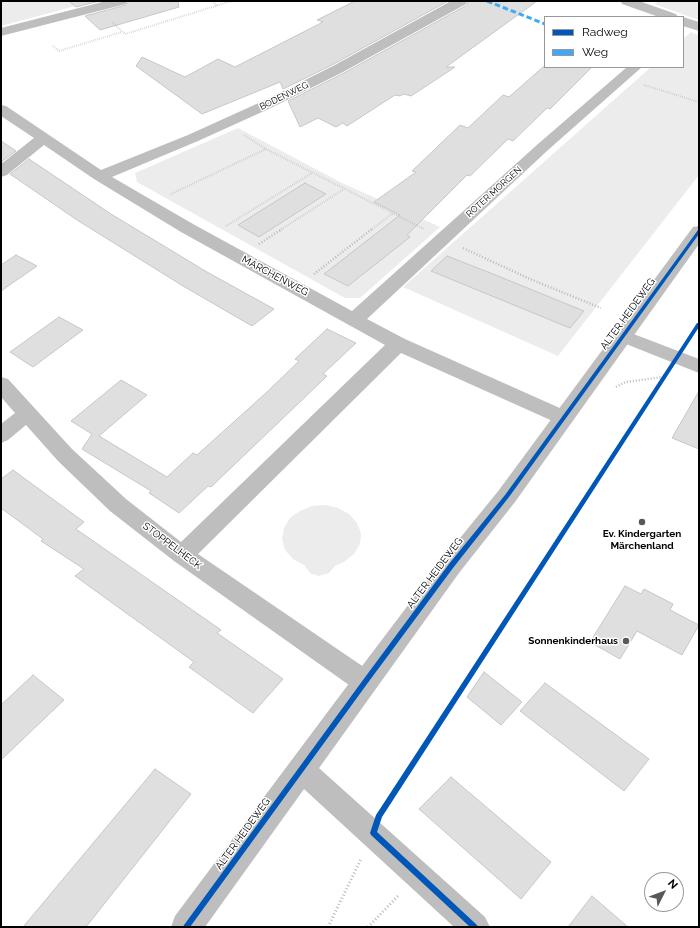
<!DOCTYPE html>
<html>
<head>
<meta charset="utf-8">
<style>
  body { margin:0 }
  #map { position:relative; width:700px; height:928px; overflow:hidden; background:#fff; font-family:Raleway,sans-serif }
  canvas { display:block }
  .frame { position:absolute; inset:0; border:2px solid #000; pointer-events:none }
  .legend { position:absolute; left:544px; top:16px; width:140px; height:52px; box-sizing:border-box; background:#fff; border:1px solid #999; margin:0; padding:5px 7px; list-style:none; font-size:12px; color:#000 }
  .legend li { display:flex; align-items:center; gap:8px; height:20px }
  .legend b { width:20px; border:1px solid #999 }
  .north { position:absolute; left:644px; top:872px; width:40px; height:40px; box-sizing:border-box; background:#fff; border:1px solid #999; border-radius:50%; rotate:48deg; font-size:11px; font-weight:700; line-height:16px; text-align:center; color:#000 }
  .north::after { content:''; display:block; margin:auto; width:14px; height:18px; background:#595959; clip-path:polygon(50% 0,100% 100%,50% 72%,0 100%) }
</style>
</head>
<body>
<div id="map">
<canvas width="700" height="928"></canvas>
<div class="frame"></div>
<ul class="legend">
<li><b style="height:5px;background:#0057b8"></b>Radweg</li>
<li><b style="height:5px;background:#3fa9f5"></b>Weg</li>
</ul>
<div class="north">N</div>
</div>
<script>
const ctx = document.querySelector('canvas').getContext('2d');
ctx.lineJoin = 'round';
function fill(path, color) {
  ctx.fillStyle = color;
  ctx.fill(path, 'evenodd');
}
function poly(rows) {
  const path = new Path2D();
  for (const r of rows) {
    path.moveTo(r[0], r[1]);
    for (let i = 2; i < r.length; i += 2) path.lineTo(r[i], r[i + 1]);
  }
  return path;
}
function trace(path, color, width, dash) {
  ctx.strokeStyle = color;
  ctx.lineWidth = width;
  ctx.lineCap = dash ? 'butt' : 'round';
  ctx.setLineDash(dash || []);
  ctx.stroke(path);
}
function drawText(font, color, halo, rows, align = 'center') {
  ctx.font = font + ' Raleway,sans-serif';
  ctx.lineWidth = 3;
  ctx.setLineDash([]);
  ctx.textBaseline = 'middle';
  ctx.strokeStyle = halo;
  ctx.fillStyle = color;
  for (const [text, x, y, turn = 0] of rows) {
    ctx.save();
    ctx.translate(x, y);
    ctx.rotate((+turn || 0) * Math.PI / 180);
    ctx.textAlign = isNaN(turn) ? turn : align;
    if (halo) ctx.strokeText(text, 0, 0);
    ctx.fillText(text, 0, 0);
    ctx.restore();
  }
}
fill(poly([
  [1,1,94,1,1,26],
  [659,1,699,1,699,20,654,4],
  [691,32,699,35,699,175,558,356,403,287,651,67,683,67,683,39],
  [238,128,342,183,440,227,360,298,345,298,137,182,135,173],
  [326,505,338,508,349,514,357,523,361,533,360,544,354,554,344,562,335,566,329,573,319,576,310,573,304,565,293,559,285,550,282,539,284,528,290,518,300,511,312,506]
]), '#ececec');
const building = poly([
  [69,1,100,1,76,7,69,1],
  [128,1,178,1,179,7,100,30,85,16,126,5,128,1],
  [355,1,448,1,332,65,283,89,280,82,202,114,136,66,142,57,185,77,218,59,235,67,323,22,317,20,355,1],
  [468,1,537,1,446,67,455,67,411,96,404,94,400,96,395,95,347,126,343,123,336,127,318,118,300,127,288,101,344,73,467,5,468,1],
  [543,67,592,67,550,109,547,108,513,141,508,139,470,176,467,175,407,235,410,237,348,286,324,274,400,215,374,202,416,172,412,171,460,125,468,128,503,95,509,97,543,67],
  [1,141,16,151,1,162,1,141],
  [29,159,111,214,207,272,274,309,252,326,183,286,77,220,10,174,29,159],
  [305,183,326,194,259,237,238,225,305,183],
  [16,255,37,266,1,291,1,265,16,255],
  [447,256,493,274,584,311,570,328,431,271,447,256],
  [59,317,83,330,33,367,10,352,59,317],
  [327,329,356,343,323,374,327,376,302,400,211,487,208,486,179,513,149,493,151,491,82,449,92,434,71,421,121,380,147,395,99,436,167,477,193,453,197,455,267,392,299,361,295,359,327,329],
  [699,391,699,449,672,438,699,391],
  [13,470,84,522,76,529,221,630,217,633,283,679,253,713,189,667,194,662,75,576,84,569,41,541,43,539,1,508,1,479,13,470],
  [625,586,641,594,644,589,673,604,670,610,699,625,682,655,637,631,620,659,590,642,625,586],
  [484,672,522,702,501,725,467,697,484,672],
  [33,675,64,700,1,760,1,705,33,675],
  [545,683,649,759,624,791,520,711,545,683],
  [155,769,191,794,86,927,23,927,155,769],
  [451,777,551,862,521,899,419,809,451,777],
  [592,896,628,927,568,927,592,896]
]);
fill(building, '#dfdfdf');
trace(building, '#c7c7c7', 1);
trace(poly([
  [212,1,218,6],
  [112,22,125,34,232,1],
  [53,46,59,51,122,32],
  [644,85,699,102],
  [244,135,266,149,424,229],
  [171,194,266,149],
  [226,226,312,173],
  [280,230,344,189],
  [371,230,393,213]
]), '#b9b9b9', 2, [0.5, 1.5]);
trace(poly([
  [259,244,282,229],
  [463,248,530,279,601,308],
  [314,274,372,229],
  [688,340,699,324],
  [616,387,626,382,663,377],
  [563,532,665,374]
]), '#b9b9b9', 2.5, [1, 2]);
trace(poly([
  [384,808,563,531],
  [328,927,361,859],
  [368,927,398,896]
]), '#b9b9b9', 3, [1, 2.5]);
fill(poly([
  [106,1,127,1,126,4,1,36,1,28,106,1],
  [451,1,467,1,466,4,343,72,273,107,198,141,112,177,193,224,352,311,538,144,627,67,642,67,548,150,367,319,405,339,571,413,574,418,571,423,564,425,557,423,401,353,198,554,374,674,377,682,374,690,365,693,356,690,174,561,110,511,58,461,26,425,8,440,1,443,1,424,15,413,1,397,1,377,8,379,72,449,126,499,181,542,385,345,181,232,94,179,44,145,7,175,1,177,1,164,34,138,1,116,1,105,6,106,101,170,188,135,263,101,333,66,451,1],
  [621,1,639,1,676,14,678,17,659,17,622,4,621,1],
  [683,17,699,22,699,31,683,26,683,17],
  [623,330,699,359,699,373,616,340,614,336,616,332,623,330],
  [301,757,310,760,485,917,490,927,454,927,292,778,288,769,292,760,301,757]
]), '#bebebe');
fill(poly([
  [699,226,699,244,515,502,459,573,205,927,171,927,175,916,356,674,443,559,499,490,693,227,699,226]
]), '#bebebe');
trace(poly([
  [487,1,545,24]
]), '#3fa9f5', 3, [5.5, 3]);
fill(poly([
  [698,230,699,230,699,234,509,497,453,568,367,684,190,927,183,927,184,925,363,680,449,564,505,495,698,230],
  [697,323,699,323,699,327,382,817,377,832,477,925,478,927,470,927,371,835,370,833,376,815,697,323]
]), '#0057b8');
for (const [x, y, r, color] of [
  [642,522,4,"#595959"],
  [626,641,4,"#595959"]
]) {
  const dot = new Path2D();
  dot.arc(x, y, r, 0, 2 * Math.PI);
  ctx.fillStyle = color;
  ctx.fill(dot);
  trace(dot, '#fff', 1.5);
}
drawText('9px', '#000', '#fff', [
  ["BODENWEG",284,96,-26],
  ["ROTER MORGEN",494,192,-42]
]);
drawText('10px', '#000', '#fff', [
  ["MÄRCHENWEG",275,276,28],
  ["ALTER HEIDEWEG",628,314,-54],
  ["STOPPELHECK",172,546,37],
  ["ALTER HEIDEWEG",435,573,-53],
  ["ALTER HEIDEWEG",243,834,-54]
]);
drawText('bold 10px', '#000', '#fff', [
  ["Ev. Kindergarten",642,534],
  ["Märchenland",642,546],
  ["Sonnenkinderhaus",618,641,"right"]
]);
</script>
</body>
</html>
